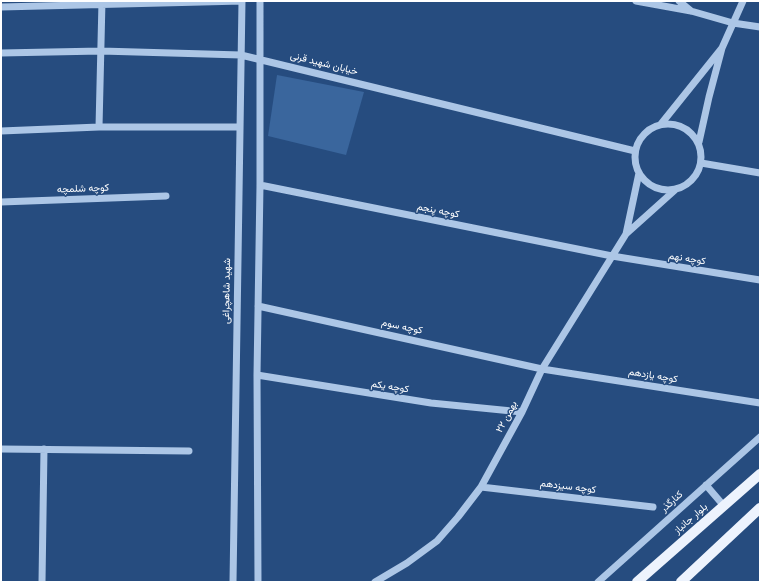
<!DOCTYPE html>
<html>
<head>
<meta charset="utf-8">
<style>
  body { margin:0 }
  #map { position:relative; width:761px; height:583px; overflow:hidden; background:#264c7f; font-family:Poppins,sans-serif }
  canvas { display:block }
  .frame { position:absolute; inset:0; border:2px solid #fff; pointer-events:none }
</style>
</head>
<body>
<div id="map">
<canvas width="761" height="583"></canvas>
<div class="frame"></div>
</div>
<script>
const ctx = document.querySelector('canvas').getContext('2d');
ctx.lineJoin = 'round';
function fill(path, color) {
  ctx.fillStyle = color;
  ctx.fill(path, 'evenodd');
}
function poly(rows) {
  const path = new Path2D();
  for (const r of rows) {
    if (r.length === 3) {
      path.moveTo(r[0] + r[2], r[1]);
      path.arc(r[0], r[1], r[2], 0, 2 * Math.PI);
      continue;
    }
    path.moveTo(r[0], r[1]);
    for (let i = 2; i < r.length; i += 2) path.lineTo(r[i], r[i + 1]);
  }
  return path;
}
function trace(path, color, width, dash) {
  ctx.strokeStyle = color;
  ctx.lineWidth = width;
  ctx.lineCap = dash ? 'butt' : 'round';
  ctx.setLineDash(dash || []);
  ctx.stroke(path);
}
function drawText(font, color, halo, rows, align = 'center') {
  ctx.font = font + ' Poppins,Vazirmatn,sans-serif';
  ctx.lineWidth = 3;
  ctx.setLineDash([]);
  ctx.textBaseline = 'middle';
  ctx.strokeStyle = halo;
  ctx.fillStyle = color;
  for (const [text, x, y, turn = 0] of rows) {
    ctx.save();
    ctx.translate(x, y);
    ctx.rotate((+turn || 0) * Math.PI / 180);
    ctx.textAlign = isNaN(turn) ? turn : align;
    if (halo) ctx.strokeText(text, 0, 0);
    ctx.fillText(text, 0, 0);
    ctx.restore();
  }
}
fill(poly([
  [277,75,364,92,346,155,268,136]
]), '#3a669d');
trace(poly([
  [636,1,691,11,733,23,760,27],
  [679,1,691,11],
  [1,7,242,1],
  [722,48,743,1],
  [1,53,101,51,241,55,635,151],
  [668,157,33],
  [661,124,722,48,709,97,699,142],
  [99,127,102,1],
  [1,131,99,127,240,127],
  [701,163,760,173],
  [639,173,626,234,675,190],
  [260,185,612,256,760,280],
  [1,202,166,196],
  [258,306,542,369,760,403],
  [257,375,431,403,522,412],
  [1,449,189,451],
  [706,485,724,506],
  [481,487,653,507],
  [42,582,44,449],
  [233,582,242,1],
  [258,582,257,375,260,185,260,1],
  [375,582,407,563,437,541,458,517,481,487,522,412,542,369,626,234],
  [598,582,760,437]
]), '#acc6e6', 7);
trace(poly([
  [637,582,760,474],
  [681,582,760,508]
]), '#edf3fd', 10);
drawText('10px', '#fff', '#264c7f', [
  ["خیابان شهید قرنی",324,64,14],
  ["کوچه شلمچه",83,189,-2],
  ["کوچه پنجم",438,211,11],
  ["کوچه نهم",687,259,9],
  ["شهید شاهچراغی",227,291,-89],
  ["کوچه سوم",402,327,12],
  ["کوچه یازدهم",653,376,9],
  ["کوچه یکم",390,387,9],
  ["۲۲ بهمن",507,417,-62],
  ["کوچه سیزدهم",568,487,7],
  ["کنارگذر",672,502,-42],
  ["بلوار جانباز",691,519,-41]
]);
</script>
</body>
</html>
